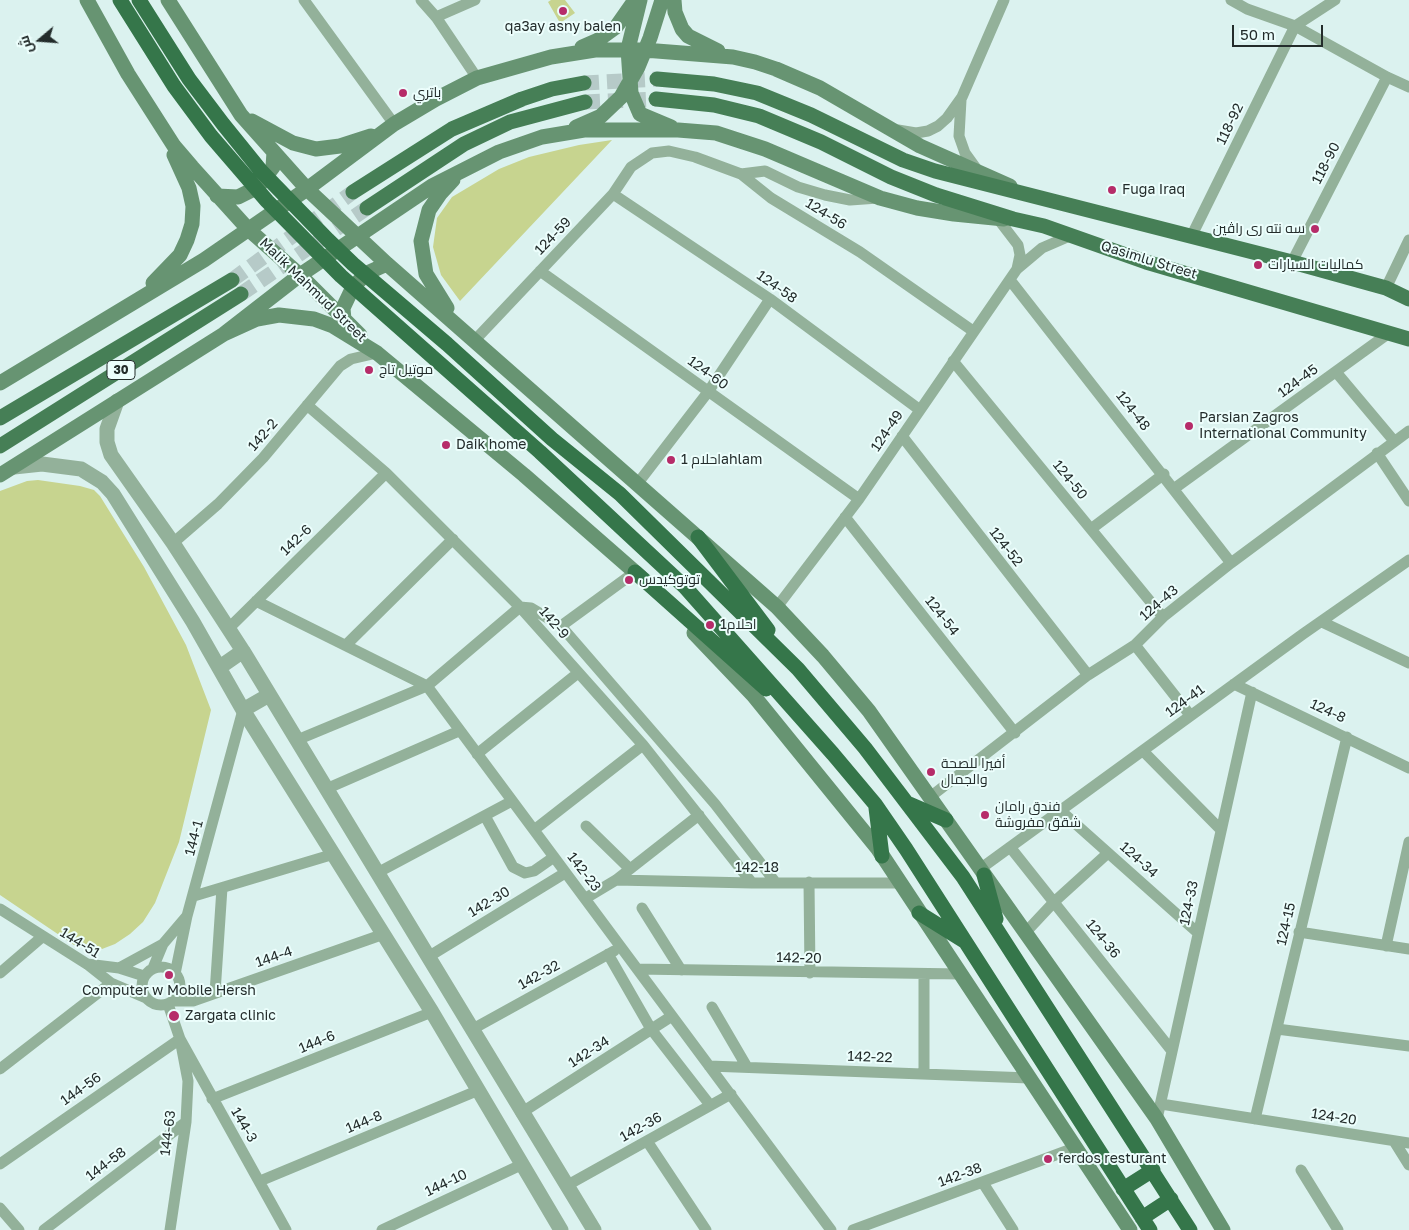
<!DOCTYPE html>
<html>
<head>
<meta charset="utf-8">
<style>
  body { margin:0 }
  #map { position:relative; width:1409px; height:1230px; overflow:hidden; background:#dbf2ef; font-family:"Golos Text",Cairo,sans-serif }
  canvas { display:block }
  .north { position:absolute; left:15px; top:15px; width:50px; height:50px; -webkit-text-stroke:4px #ecfefc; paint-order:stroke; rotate:252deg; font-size:14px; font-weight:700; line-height:20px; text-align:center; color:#232c2b }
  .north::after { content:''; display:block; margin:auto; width:18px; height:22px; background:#232c2b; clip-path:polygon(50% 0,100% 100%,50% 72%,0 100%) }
  .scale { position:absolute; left:1232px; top:25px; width:91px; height:22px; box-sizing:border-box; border:2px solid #232c2b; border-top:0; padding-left:6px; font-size:15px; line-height:18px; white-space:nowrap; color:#232c2b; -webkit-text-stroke:4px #ecfefc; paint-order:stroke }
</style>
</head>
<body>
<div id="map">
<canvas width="1409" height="1230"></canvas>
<div class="north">ش</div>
<div class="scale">50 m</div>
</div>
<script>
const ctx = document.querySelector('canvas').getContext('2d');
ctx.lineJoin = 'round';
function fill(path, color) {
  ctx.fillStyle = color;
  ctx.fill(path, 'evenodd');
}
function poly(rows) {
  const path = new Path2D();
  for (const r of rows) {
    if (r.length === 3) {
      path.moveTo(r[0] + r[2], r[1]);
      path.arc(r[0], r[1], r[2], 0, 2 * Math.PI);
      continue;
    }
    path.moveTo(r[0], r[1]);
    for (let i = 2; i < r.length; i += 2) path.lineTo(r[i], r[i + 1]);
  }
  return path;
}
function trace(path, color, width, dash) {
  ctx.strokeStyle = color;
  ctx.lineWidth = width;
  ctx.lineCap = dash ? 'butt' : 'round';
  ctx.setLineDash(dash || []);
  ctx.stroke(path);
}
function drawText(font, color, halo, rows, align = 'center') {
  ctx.font = font + ' "Golos Text",Cairo,sans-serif';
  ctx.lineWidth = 4;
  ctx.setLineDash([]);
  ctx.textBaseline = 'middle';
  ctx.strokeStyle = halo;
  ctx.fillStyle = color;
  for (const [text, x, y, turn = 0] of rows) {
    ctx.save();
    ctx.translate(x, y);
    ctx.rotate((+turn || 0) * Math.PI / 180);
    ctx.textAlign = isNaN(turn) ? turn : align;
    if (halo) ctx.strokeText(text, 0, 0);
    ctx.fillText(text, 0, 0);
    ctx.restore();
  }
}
fill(poly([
  [551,0,565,0,575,13,560,23,548,2],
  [612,140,460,301,441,275,433,247,437,218,452,197,499,169,529,157,579,145],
  [38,480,80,486,94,490,100,496,144,567,186,645,211,710,179,842,155,903,143,922,130,934,115,944,102,949,87,949,74,945,0,895,0,491,27,481]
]), '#c7d48f');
trace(poly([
  [584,83,657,79],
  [585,102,656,99],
  [232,280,353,192],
  [241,294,367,208]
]), '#b6cac8', 15, [15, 8]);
trace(poly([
  [304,0,394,124],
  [421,0,436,17,477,78],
  [1231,0,1247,9,1295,26,1387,77,1409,87],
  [436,17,475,0],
  [961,100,959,136,965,153,978,171],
  [898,130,916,133,928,131,938,126,947,118,962,97,1004,0],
  [741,174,765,171,798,187,825,195,850,200,878,198],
  [613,194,770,299,920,410],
  [995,215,1018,245,1020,255,1017,269],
  [1192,235,1295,26,1335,0],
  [1292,262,1387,77],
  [540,271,859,499],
  [1010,280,1231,563],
  [1386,288,1409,240],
  [475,340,613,194,631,167,652,153,669,151,695,157,741,174,771,198,860,252,973,331],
  [953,361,1163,617],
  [1336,372,1394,441],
  [307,405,386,473,520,607,643,745,752,883],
  [902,436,1088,675],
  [1377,453,1409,501],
  [638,483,708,392,770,299],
  [1175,488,1389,333],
  [845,517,1015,733],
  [1091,529,1164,474],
  [173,543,218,504,263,458,340,366,351,359,377,353],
  [256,601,427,686,831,1230],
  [777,607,859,499,1017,269,1042,248,1072,235],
  [1322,622,1409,663],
  [561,626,635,572],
  [228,629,386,473],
  [346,645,453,539],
  [1135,645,1190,715],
  [1234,684,1409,768],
  [297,740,427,686,520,607,531,608,561,626,715,804,776,883],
  [1143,751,1220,829],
  [477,754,578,673],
  [326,789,459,731],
  [930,797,1088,675,1135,645,1163,617,1231,563,1409,431],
  [1060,810,1198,933],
  [485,816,513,867,525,873,534,871,554,857],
  [586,826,630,869],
  [534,830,643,745],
  [1010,847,1172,1051],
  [980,869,1303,634,1409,560],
  [377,873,512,801],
  [616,880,752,883,899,883],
  [809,882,810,973],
  [194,896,334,854],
  [586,898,616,880,699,815],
  [642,908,681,970],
  [0,909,87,964,111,983,146,998],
  [1299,932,1409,949],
  [1025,933,1054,902,1108,853],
  [1386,946,1409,842],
  [608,954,651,1029,710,1105],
  [428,957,565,873],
  [87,964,119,968,144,976],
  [161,986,19],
  [119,968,163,944],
  [153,968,163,944,186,917],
  [637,969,961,974],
  [0,973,42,937],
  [175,974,187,916,243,710],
  [215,993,222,888],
  [173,1001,193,1001,384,934],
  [168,1004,180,1039,286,1230],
  [712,1007,747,1067],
  [1277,1029,1409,1046],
  [471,1030,614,951],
  [709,1066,1029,1078],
  [0,1069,111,983],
  [924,1074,924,974],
  [212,1099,432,1012],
  [1161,1104,1409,1143],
  [521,1113,672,1016],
  [1157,1119,1252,692],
  [1255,1119,1347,737],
  [647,1141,706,1230],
  [1394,1141,1409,1165],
  [0,1164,180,1039,188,1081,186,1122,170,1230],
  [1301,1170,1338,1230],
  [260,1181,479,1090],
  [983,1183,1013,1230],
  [566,1186,731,1094],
  [0,1208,19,1230],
  [44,1230,186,1122],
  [382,1230,523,1164],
  [853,1230,1077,1147]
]), '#93b19a', 11);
trace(poly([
  [117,401,107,429,107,442,111,455,173,543,243,651,594,1230],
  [14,467,42,464,81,469,102,482,113,494,193,622,243,710,432,1012,561,1230],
  [220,667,243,651],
  [243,710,269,695]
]), '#93b19a', 15);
trace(poly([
  [87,0,128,74,174,146,192,167,248,229,300,275,360,335],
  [168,0,241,115,307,189,387,264,777,607,823,656,869,711,1157,1119,1223,1230],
  [640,0,628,49,631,93,640,114,671,127],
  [674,0,675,12,682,29,688,36,718,51],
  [582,47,598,40,616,27,635,0],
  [252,121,293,143,316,149,340,146,371,136],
  [576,127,601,116,621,97,638,67,650,38,662,0],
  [217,196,238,197,258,187,273,167,274,152],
  [153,283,180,255,187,240,192,224,193,206,189,188,174,155],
  [447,308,426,274,421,241,429,210,440,194,453,180],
  [344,320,343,308,353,287,367,273,387,264],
  [224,334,257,319,279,315,314,319,333,326,377,353,524,475,644,580],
  [0,383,204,260,307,189,394,124,436,99,477,78,551,57,595,50,644,50,733,57,755,62,776,69,820,88,920,146,1010,186],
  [0,475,224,334,300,275,432,186,499,152,542,137,584,130,678,130,716,133,765,149,880,198,917,208,954,214,1004,219],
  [694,633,753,695,878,849,1130,1230]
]), '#679472', 15);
trace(poly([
  [657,79,714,84,757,93,811,115,903,160,935,171,1292,262,1386,288,1409,299],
  [656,99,714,105,759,116,821,142,891,177,936,195,1013,219,1044,226,1146,262,1409,339],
  [353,192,452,129,522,99,552,89,584,83],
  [367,208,464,144,510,122,585,102],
  [0,418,232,280],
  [0,446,241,294]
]), '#467f56', 15);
trace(poly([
  [120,0,174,86,211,136,267,201,341,276,540,452,685,587,833,754,875,804,906,849,1150,1230],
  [139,0,189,79,223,124,261,171,328,240,353,264,447,344,552,439,620,494,798,669,865,748,963,877,1190,1230],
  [698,537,768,630],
  [635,572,766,689],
  [909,804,946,820],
  [876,808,882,856],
  [984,875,996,919],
  [919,913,964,941],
  [1123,1189,1153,1170],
  [1142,1218,1171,1199]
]), '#35764a', 15);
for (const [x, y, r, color] of [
  [563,11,5,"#b62c69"],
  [403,93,5,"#b62c69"],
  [1112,190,5,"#b62c69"],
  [1315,229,5,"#b62c69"],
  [1258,265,5,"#b62c69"],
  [369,370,5,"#b62c69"],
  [1189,426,5,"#b62c69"],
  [446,445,5,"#b62c69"],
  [671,460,5,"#b62c69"],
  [629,580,5,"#b62c69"],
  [710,625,5,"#b62c69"],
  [931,772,5,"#b62c69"],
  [985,815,5,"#b62c69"],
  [169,975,5,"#b62c69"],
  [174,1016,6,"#b62c69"],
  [1048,1159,5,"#b62c69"]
]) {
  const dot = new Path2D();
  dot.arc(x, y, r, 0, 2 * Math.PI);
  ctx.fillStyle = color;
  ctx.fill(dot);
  trace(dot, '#ecfefc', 2);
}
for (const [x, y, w] of [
  [121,370,28]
]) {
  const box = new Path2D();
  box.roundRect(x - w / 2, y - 9.5, w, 19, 4);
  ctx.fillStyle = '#ecfefc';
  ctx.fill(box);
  trace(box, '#232c2b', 1);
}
drawText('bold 12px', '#232c2b', null, [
  ["30",121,370]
]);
drawText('14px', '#232c2b', '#ecfefc', [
  ["qa3ay asny balen",563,27,"center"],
  ["باتري",413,93],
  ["Fuga Iraq",1122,190],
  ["سه نته رى راڤين",1305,229,"right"],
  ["كماليات السيارات",1268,265],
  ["موتيل تاج",379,370],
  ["Parsian Zagros",1199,418],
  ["International Community",1199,434],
  ["Daik home",456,445],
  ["احلام 1ahlam",681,460],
  ["توتوكيدس",639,580],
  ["احلام1",720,625],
  ["أفيرا للصحة",941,764],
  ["والجمال",941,780],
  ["فندق رامان",995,807],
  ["شقق مفروشة",995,823],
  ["Computer w Mobile Hersh",169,991,"center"],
  ["Zargata clinic",185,1016],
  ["ferdos resturant",1058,1159]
], 'left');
drawText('14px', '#232c2b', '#ecfefc', [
  ["118-92",1230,124,-64],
  ["118-90",1326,163,-63],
  ["124-56",826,214,32],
  ["124-59",553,236,-46],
  ["Qasimlu Street",1149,260,17],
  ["124-58",777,287,35],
  ["Malik Mahmud Street",313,290,44],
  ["124-60",708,373,36],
  ["124-45",1298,381,-36],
  ["124-48",1133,411,52],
  ["124-49",887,431,-56],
  ["142-2",263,435,-49],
  ["124-50",1070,480,51],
  ["142-6",296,540,-44],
  ["124-52",1006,547,52],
  ["124-43",1159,603,-41],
  ["124-54",942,616,52],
  ["142-9",554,623,49],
  ["124-41",1185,701,-36],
  ["124-8",1328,711,25],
  ["144-1",194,838,-75],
  ["124-34",1139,860,42],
  ["142-18",757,868],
  ["142-23",584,872,52],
  ["142-30",489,902,-31],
  ["124-33",1189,903,-78],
  ["124-15",1286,924,-77],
  ["124-36",1103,939,51],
  ["144-51",80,943,32],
  ["144-4",274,957,-19],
  ["142-20",799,958,1],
  ["142-32",539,975,-29],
  ["144-6",317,1042,-22],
  ["142-34",589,1052,-33],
  ["142-22",870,1057,2],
  ["144-56",81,1089,-35],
  ["124-20",1334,1117,9],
  ["144-8",364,1122,-22],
  ["144-3",244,1125,60],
  ["142-36",641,1127,-29],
  ["144-63",168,1133,-83],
  ["144-58",106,1164,-37],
  ["142-38",960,1175,-20],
  ["144-10",446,1183,-25]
]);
</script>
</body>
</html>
